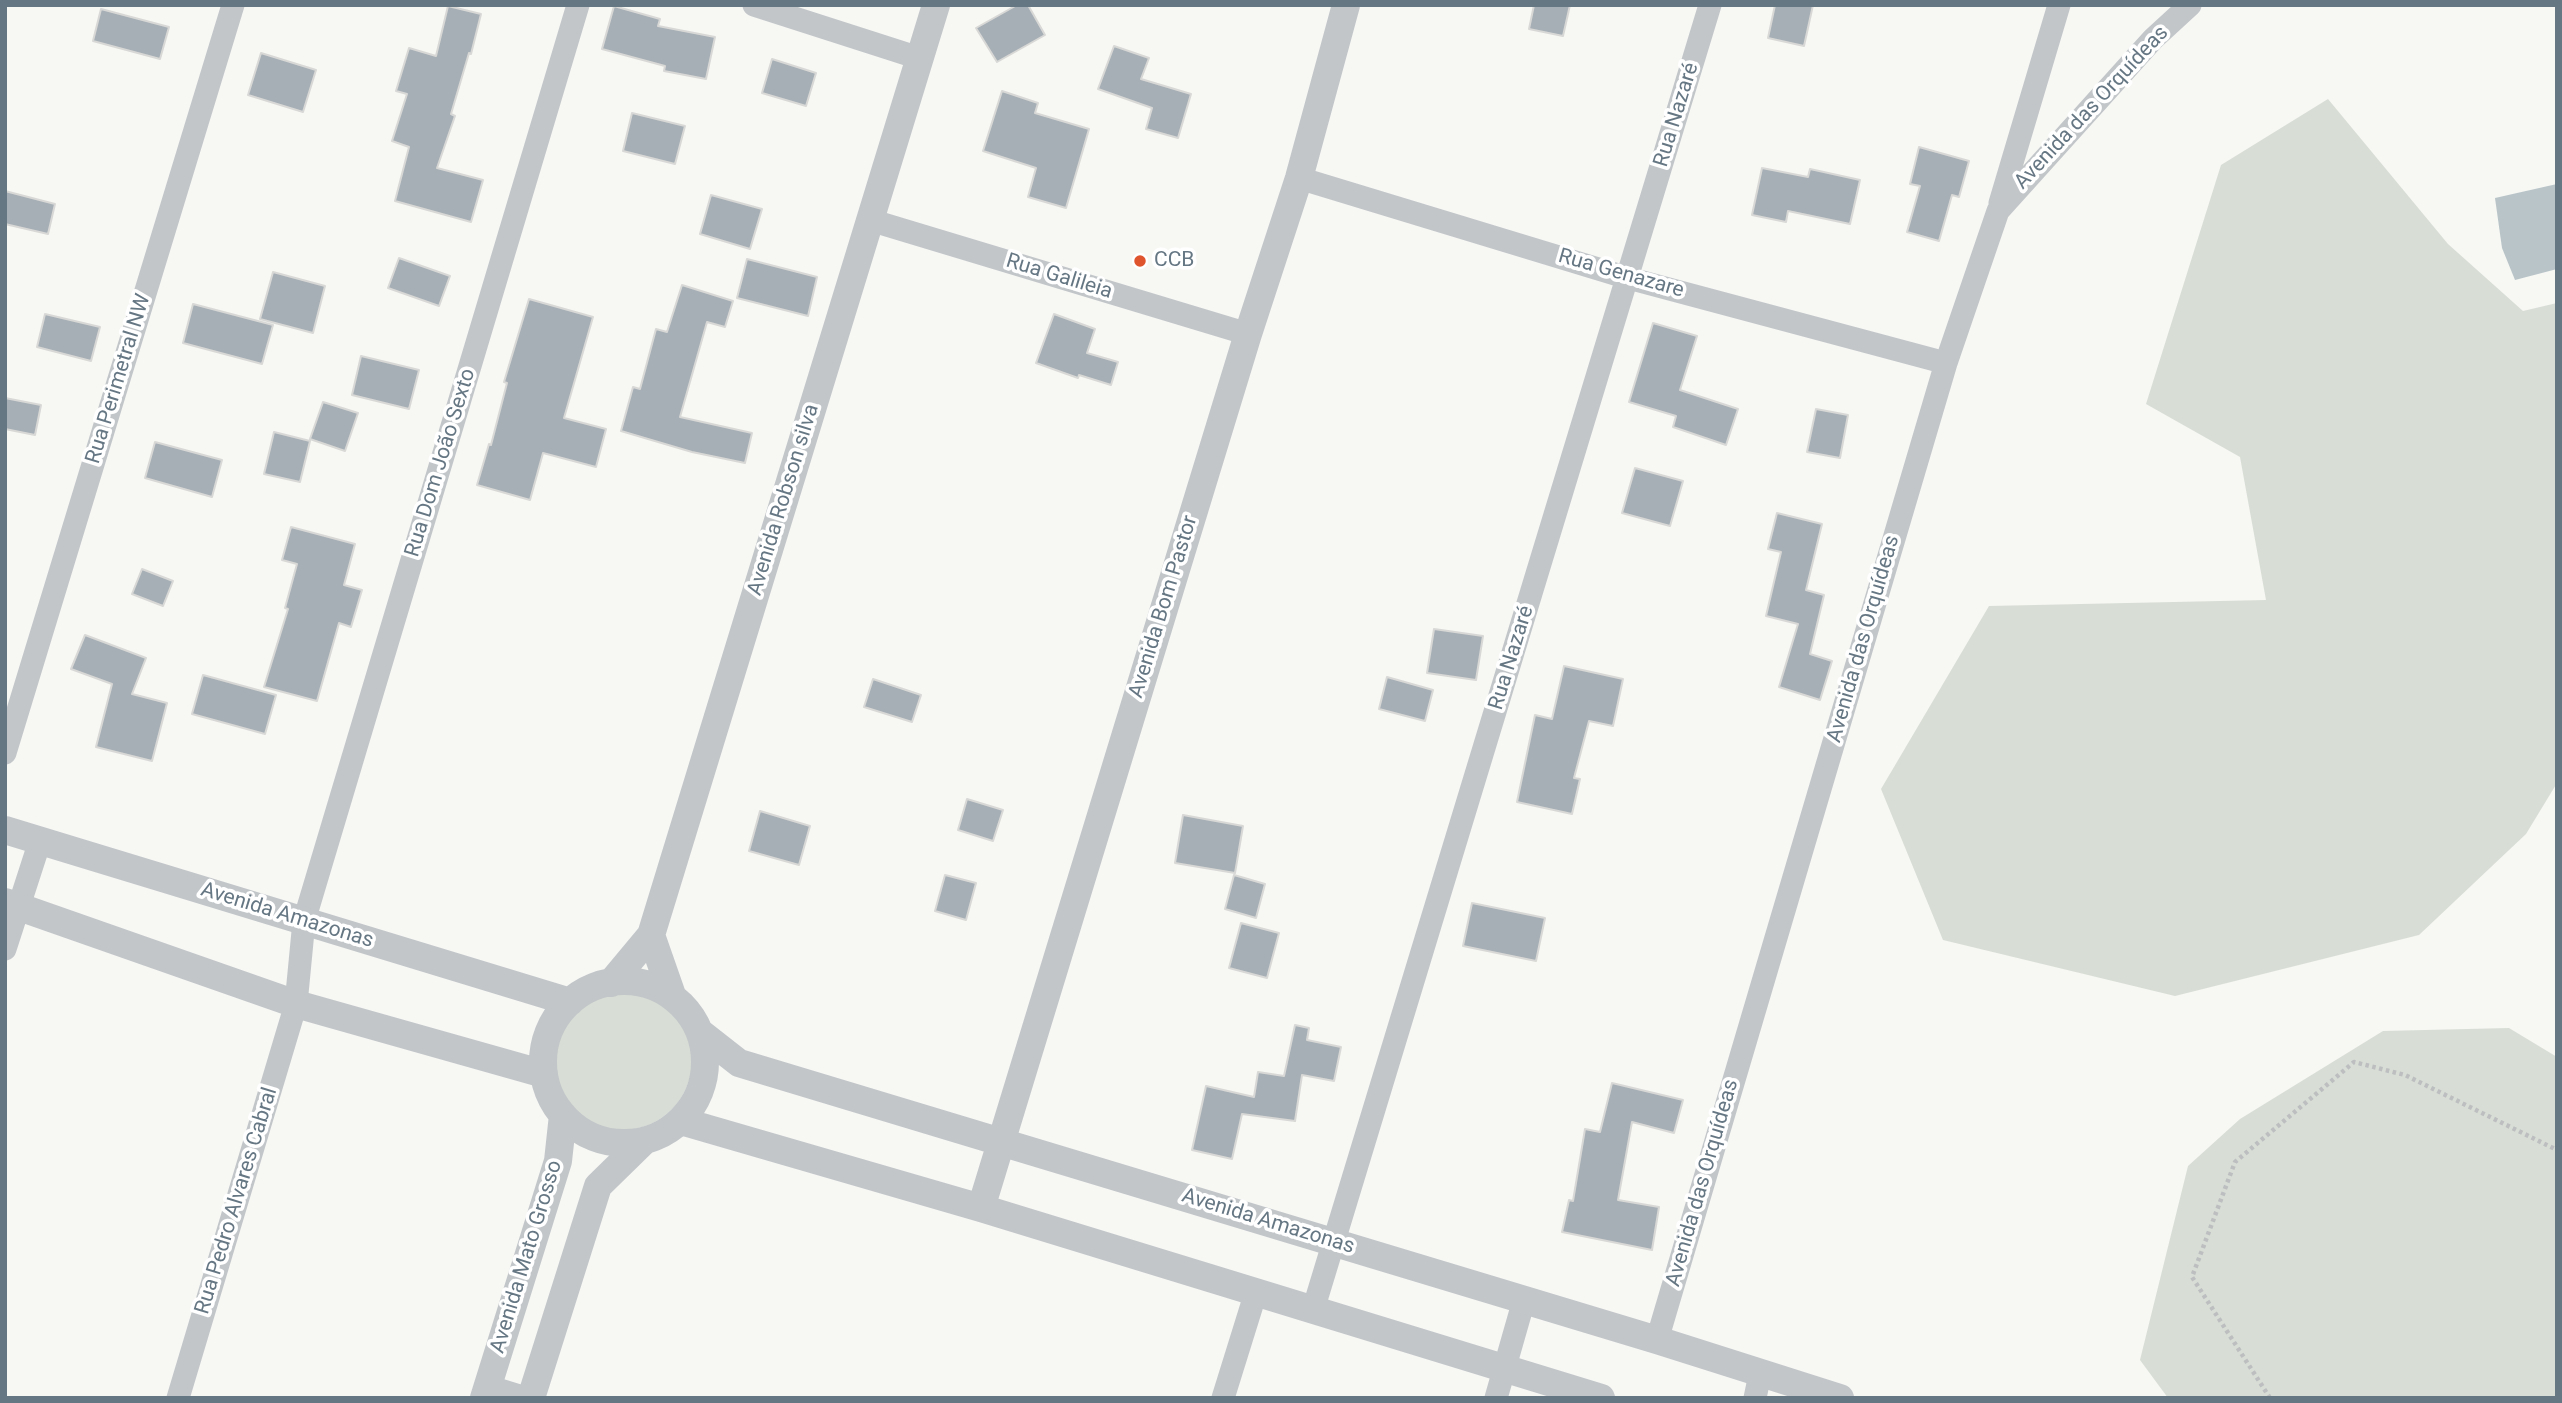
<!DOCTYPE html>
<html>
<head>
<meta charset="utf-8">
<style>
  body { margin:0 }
  #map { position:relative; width:2562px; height:1403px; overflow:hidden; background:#f7f7f4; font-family:Roboto,sans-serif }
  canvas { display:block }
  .frame { position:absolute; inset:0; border:7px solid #667784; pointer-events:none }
</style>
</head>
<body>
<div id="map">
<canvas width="2562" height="1403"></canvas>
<div class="frame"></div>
</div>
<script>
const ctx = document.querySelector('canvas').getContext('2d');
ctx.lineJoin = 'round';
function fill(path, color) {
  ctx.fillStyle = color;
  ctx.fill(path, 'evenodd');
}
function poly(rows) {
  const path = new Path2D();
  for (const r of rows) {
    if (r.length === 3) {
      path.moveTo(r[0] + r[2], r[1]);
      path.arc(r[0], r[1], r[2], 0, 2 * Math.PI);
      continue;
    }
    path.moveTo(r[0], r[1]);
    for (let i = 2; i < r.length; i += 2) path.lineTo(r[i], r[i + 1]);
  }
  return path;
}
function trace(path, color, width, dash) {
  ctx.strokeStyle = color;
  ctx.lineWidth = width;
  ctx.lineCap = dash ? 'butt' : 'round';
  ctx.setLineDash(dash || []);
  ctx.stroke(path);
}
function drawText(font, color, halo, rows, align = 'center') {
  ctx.font = font + ' Roboto,sans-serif';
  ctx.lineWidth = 7;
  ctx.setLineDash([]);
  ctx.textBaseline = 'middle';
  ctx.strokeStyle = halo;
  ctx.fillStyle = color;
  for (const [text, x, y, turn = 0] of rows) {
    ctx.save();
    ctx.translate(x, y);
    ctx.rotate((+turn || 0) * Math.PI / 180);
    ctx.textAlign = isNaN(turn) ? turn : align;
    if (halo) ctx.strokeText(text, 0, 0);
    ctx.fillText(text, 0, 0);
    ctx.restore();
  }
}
fill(poly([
  [2328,99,2448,244,2523,311,2557,303,2557,783,2526,834,2419,935,2175,996,1943,940,1881,789,1989,606,2266,600,2240,457,2146,404,2221,165],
  [622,1060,70],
  [2509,1028,2557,1057,2557,1398,2168,1398,2140,1360,2188,1166,2240,1119,2383,1031]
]), '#d8ded5');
fill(poly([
  [2557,184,2557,269,2515,280,2502,248,2495,198]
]), '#b8c4c8');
const building = poly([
  [1017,5,1028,5,1045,35,997,62,976,28,1017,5],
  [1534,5,1570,5,1563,36,1529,29,1534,5],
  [1775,5,1813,5,1804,46,1768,38,1775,5],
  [448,6,481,14,471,54,469,53,451,114,455,116,437,168,483,180,471,222,395,201,409,147,392,141,407,94,396,91,409,48,436,56,448,6],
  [614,6,660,19,658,26,715,37,706,79,664,71,665,66,602,49,614,6],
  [101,9,169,27,160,59,93,41,101,9],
  [1114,46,1149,58,1141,79,1191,94,1178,138,1146,129,1152,108,1098,89,1114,46],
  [261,53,316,70,303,112,248,95,261,53],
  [772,59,816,73,806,106,762,93,772,59],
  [1002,91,1038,103,1035,113,1089,129,1066,208,1028,197,1036,168,983,151,1002,91],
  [632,113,685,126,675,164,623,151,632,113],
  [1919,147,1969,161,1959,197,1952,195,1939,241,1907,232,1920,186,1910,184,1919,147],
  [1762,168,1808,177,1810,169,1860,180,1850,224,1788,211,1786,222,1752,215,1762,168],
  [5,191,55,204,48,234,5,224,5,191],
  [711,195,762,209,750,249,700,234,711,195],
  [399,258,450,276,439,306,388,288,399,258],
  [747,259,817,277,808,316,737,298,747,259],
  [273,272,325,286,313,333,260,319,273,272],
  [682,285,733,301,725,327,707,322,680,417,752,433,745,463,692,452,621,431,633,387,640,389,656,329,667,332,682,285],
  [529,299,593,317,564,418,606,429,596,467,543,453,530,500,477,485,489,444,491,445,507,383,504,382,529,299],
  [193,304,273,325,262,364,183,343,193,304],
  [45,314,100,327,91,361,37,347,45,314],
  [1054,314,1095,329,1087,353,1118,362,1111,385,1079,375,1078,378,1036,363,1054,314],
  [1653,323,1697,336,1680,390,1738,409,1726,445,1673,427,1676,416,1629,402,1653,323],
  [361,356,419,370,409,409,352,395,361,356],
  [5,398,41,405,35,435,5,429,5,398],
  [323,402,358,413,345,451,310,439,323,402],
  [1816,409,1848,415,1840,458,1807,452,1816,409],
  [274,432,310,441,300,482,264,474,274,432],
  [155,442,222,460,212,497,145,478,155,442],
  [1635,468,1683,481,1670,526,1622,513,1635,468],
  [1777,513,1822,524,1806,590,1824,595,1810,654,1832,661,1820,700,1779,687,1798,624,1766,616,1781,552,1768,549,1777,513],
  [291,527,355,544,344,585,362,590,351,627,339,623,317,701,264,687,288,609,285,608,297,564,282,560,291,527],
  [142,569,173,581,163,606,132,594,142,569],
  [1434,629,1483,636,1476,680,1427,673,1434,629],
  [85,635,146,658,132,694,167,703,152,761,96,747,112,684,71,669,85,635],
  [1564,666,1623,679,1613,726,1589,721,1574,778,1580,779,1572,814,1517,802,1535,715,1552,719,1564,666],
  [203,675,276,695,265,734,192,714,203,675],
  [1387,677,1433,690,1425,721,1379,709,1387,677],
  [873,679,921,695,912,722,864,707,873,679],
  [967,799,1003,810,993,841,958,830,967,799],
  [760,811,810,826,799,865,749,851,760,811],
  [1183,815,1243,826,1235,873,1175,863,1183,815],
  [945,875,976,883,966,920,935,911,945,875],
  [1234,875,1265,884,1256,918,1225,909,1234,875],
  [1472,903,1545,918,1536,961,1463,946,1472,903],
  [1241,923,1279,933,1267,978,1229,968,1241,923],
  [1295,1025,1309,1028,1307,1040,1341,1047,1334,1081,1302,1075,1295,1121,1242,1114,1232,1159,1192,1150,1206,1086,1254,1097,1258,1072,1284,1076,1295,1025],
  [1612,1083,1683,1100,1674,1133,1632,1122,1618,1200,1659,1207,1652,1250,1562,1232,1569,1200,1573,1201,1585,1129,1600,1132,1612,1083]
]);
fill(building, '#a6afb5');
trace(building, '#d8d8d6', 2);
trace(poly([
  [2270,1398,2192,1277,2235,1162,2354,1062,2405,1075,2557,1150]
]), '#bcbec0', 4.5, [3.5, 3.5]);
trace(poly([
  [754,5,919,58],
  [1299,178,1628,278,1946,363],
  [2000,203,2059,5],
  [870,220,1248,334],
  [5,753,233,5],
  [5,949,40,841],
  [1313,1310,1710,5],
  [1657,1340,1946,363,1998,211,2153,39,2190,5],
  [487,1386,526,1398],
  [178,1398,296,1004,304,921,578,5],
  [1223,1398,1256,1292],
  [1496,1398,1524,1300],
  [1755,1398,1760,1374]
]), '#c2c6c9', 23);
trace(poly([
  [5,830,570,1002],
  [5,902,296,1004,544,1074],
  [651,935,672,995],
  [624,1062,81],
  [611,983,651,935,936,5],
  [702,1034,739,1063,1657,1340,1840,1398],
  [681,1121,981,1208,1601,1398],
  [981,1208,1248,334,1299,178,1346,5],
  [484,1398,558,1161,563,1115],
  [531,1398,598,1186,643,1142]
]), '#c2c6c9', 28);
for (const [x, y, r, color] of [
  [1140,261,7,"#df542c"]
]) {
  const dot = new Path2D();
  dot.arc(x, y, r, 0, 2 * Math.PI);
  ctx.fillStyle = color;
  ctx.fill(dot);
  trace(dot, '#fff', 2.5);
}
drawText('21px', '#667784', '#fff', [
  ["Avenida das Orquídeas",2092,108,-47],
  ["Rua Nazaré",1677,115,-73],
  ["Rua Genazare",1621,274,16],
  ["Rua Galileia",1059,277,17],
  ["Rua Perimetral NW",119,379,-73],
  ["Rua Dom João Sexto",441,463,-73],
  ["Avenida Robson silva",784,500,-73],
  ["Avenida Bom Pastor",1164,607,-73],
  ["Avenida das Orquídeas",1864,639,-74],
  ["Rua Nazaré",1512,658,-73],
  ["Avenida Amazonas",287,916,17],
  ["Avenida das Orquídeas",1703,1183,-74],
  ["Rua Pedro Alvares Cabral",237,1201,-73],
  ["Avenida Amazonas",1268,1222,17],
  ["Avenida Mato Grosso",527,1257,-73]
]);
drawText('21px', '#667784', '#fff', [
  ["CCB",1154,261]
], 'left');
</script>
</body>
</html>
